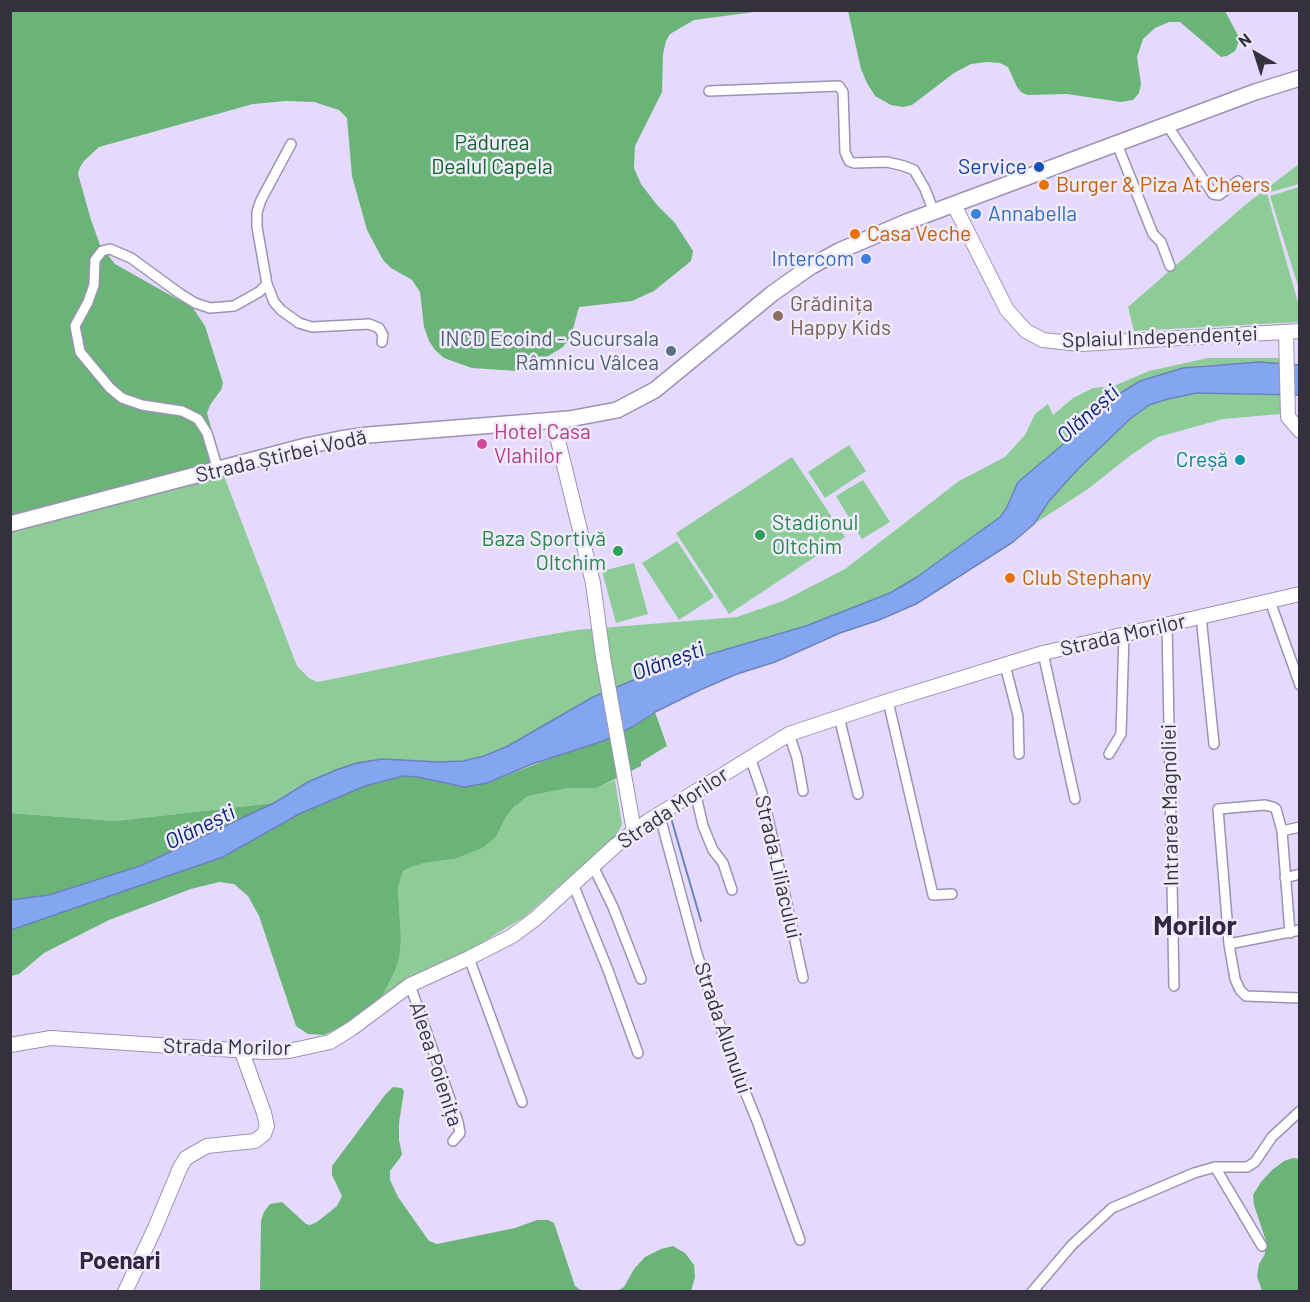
<!DOCTYPE html>
<html>
<head>
<meta charset="utf-8">
<style>
  body { margin:0 }
  #map { position:relative; width:1310px; height:1302px; overflow:hidden; background:#e5dafe; font-family:Barlow,sans-serif }
  canvas { display:block }
  .frame { position:absolute; inset:0; border:12px solid #34303e; pointer-events:none }
  .north { position:absolute; left:1226px; top:24px; width:60px; height:60px; -webkit-text-stroke:4px #efebfa; paint-order:stroke; rotate:321deg; font-size:16px; font-weight:700; line-height:24px; text-align:center; color:#34303e }
  .north::after { content:''; display:block; margin:auto; width:21px; height:27px; background:#34303e; clip-path:polygon(50% 0,100% 100%,50% 72%,0 100%) }
</style>
</head>
<body>
<div id="map">
<canvas width="1310" height="1302"></canvas>
<div class="frame"></div>
<div class="north">N</div>
</div>
<script>
const ctx = document.querySelector('canvas').getContext('2d');
ctx.lineJoin = 'round';
function fill(path, color) {
  ctx.fillStyle = color;
  ctx.fill(path, 'evenodd');
}
function poly(rows) {
  const path = new Path2D();
  for (const r of rows) {
    path.moveTo(r[0], r[1]);
    for (let i = 2; i < r.length; i += 2) path.lineTo(r[i], r[i + 1]);
  }
  return path;
}
function trace(path, color, width, dash) {
  ctx.strokeStyle = color;
  ctx.lineWidth = width;
  ctx.lineCap = dash ? 'butt' : 'round';
  ctx.setLineDash(dash || []);
  ctx.stroke(path);
}
function drawText(font, color, halo, rows, align = 'center') {
  ctx.font = font + ' Barlow,sans-serif';
  ctx.lineWidth = 5;
  ctx.setLineDash([]);
  ctx.textBaseline = 'middle';
  ctx.strokeStyle = halo;
  ctx.fillStyle = color;
  for (const [text, x, y, turn = 0] of rows) {
    ctx.save();
    ctx.translate(x, y);
    ctx.rotate((+turn || 0) * Math.PI / 180);
    ctx.textAlign = isNaN(turn) ? turn : align;
    if (halo) ctx.strokeText(text, 0, 0);
    ctx.fillText(text, 0, 0);
    ctx.restore();
  }
}
fill(poly([
  [1299,164,1299,184,1267,193,1299,306,1299,322,1134,331,1128,307,1245,205],
  [1299,187,1300,187,1299,289,1270,196],
  [1208,358,1280,358,1280,363,1208,365,1183,368,1140,381,1114,397,1013,491,1006,509,992,524,917,577,890,593,806,626,676,664,636,679,593,697,508,746,484,756,463,761,357,763,308,782,274,803,115,821,11,813,11,532,224,476,297,666,310,679,318,682,525,639,576,630,737,617,783,601,845,569,959,481,1005,457,1025,435,1035,414,1048,404,1053,415,1073,398,1093,388,1114,386,1149,371],
  [1197,393,1280,394,1280,414,1223,419,1158,437,1131,455,1088,489,1034,524,1049,501,1078,469,1130,419,1149,405,1168,399],
  [849,445,866,471,825,498,808,472],
  [792,457,845,537,729,614,676,533],
  [863,480,890,522,862,539,836,496],
  [677,541,714,597,679,620,642,563],
  [634,563,648,614,616,623,602,571],
  [615,780,622,825,615,837,524,917,480,944,383,995,394,973,401,938,398,888,403,871,411,867,424,863,454,859,496,837,506,817,520,801,528,796,569,788,597,788]
]), '#8dcc96');
fill(poly([
  [11,11,762,11,694,20,670,34,666,41,663,54,662,92,635,146,634,168,641,184,657,205,675,223,693,251,691,261,654,291,632,301,579,307,571,336,563,347,535,364,517,371,472,368,444,358,435,350,429,341,424,327,420,292,412,280,391,268,383,260,367,230,352,176,347,118,339,110,314,102,286,101,253,104,99,147,84,161,80,167,78,174,91,220,100,245,115,264,193,308,205,326,223,383,221,390,210,405,207,413,224,476,11,532],
  [848,11,1225,11,1240,39,1235,51,1227,56,1221,57,1180,22,1169,22,1155,28,1143,39,1137,57,1141,84,1139,93,1133,100,1121,102,1067,94,1027,95,1021,92,1017,87,1008,67,1000,63,987,62,971,64,954,73,912,105,903,107,891,105,875,96,867,83,861,69],
  [655,712,667,746,641,762,641,766,597,788,569,788,528,796,515,806,506,817,496,837,482,848,454,859,424,863,411,867,403,871,398,888,401,938,399,958,394,973,383,995,347,1024,324,1035,308,1034,296,1026,259,916,248,896,234,884,219,882,191,889,109,920,44,953,19,974,11,976,10,930,223,857,299,814,365,786,403,776,418,777,464,787,487,783,634,726],
  [274,803,140,866,49,895,11,900,10,813,115,821],
  [393,1087,402,1088,404,1091,399,1123,399,1140,402,1154,400,1158,390,1171,390,1180,398,1197,429,1241,437,1244,515,1228,537,1220,548,1220,554,1223,575,1286,582,1291,260,1291,261,1221,264,1212,270,1204,282,1202,306,1224,310,1225,317,1222,337,1206,342,1196,332,1175,332,1166,385,1095],
  [1293,1158,1300,1159,1299,1291,1262,1291,1257,1276,1259,1264,1265,1254,1266,1241,1254,1205,1253,1195,1261,1182,1272,1170,1284,1161],
  [673,1246,685,1253,694,1265,695,1277,691,1291,617,1291,624,1287,634,1269,645,1257,661,1249]
]), '#6bb477');
const water = poly([
  [1259,362,1299,365,1299,395,1197,393,1168,399,1149,405,1130,419,1078,469,1049,501,1034,524,1013,542,916,604,879,620,840,633,775,662,737,674,702,689,655,712,634,726,603,741,532,764,487,783,464,787,418,777,403,776,365,786,299,814,223,857,11,930,10,900,49,895,140,866,274,803,308,782,336,770,357,763,382,759,439,762,463,761,484,756,508,746,593,697,636,679,676,664,806,626,890,593,917,577,1000,517,1006,509,1018,482,1067,441,1114,397,1140,381,1183,368,1259,362]
]);
fill(water, '#84a6f0');
trace(water, '#6c83bb', 1.5);
trace(poly([
  [671,818,701,921]
]), '#6c83bb', 2);
const street = poly([
  [709,91,839,86,843,92,845,152,849,161,854,163,887,162,904,166,914,170,925,189,934,212],
  [1167,125,1213,194,1219,195,1238,181],
  [1117,144,1153,234,1161,242,1170,266],
  [267,284,274,302,281,310,299,323,312,327,369,324,379,328,383,335,382,342],
  [218,470,207,433,198,419,182,411,142,405,122,398,110,388,80,352,75,326,88,302,94,285,95,260,102,251,110,249,131,258,179,293,195,303,210,308,234,306,259,292,267,284,257,227,257,212,261,200,291,144],
  [1270,601,1300,685],
  [1201,616,1214,744],
  [1167,624,1174,986],
  [1043,653,1075,799],
  [1005,665,1018,716,1019,754],
  [888,701,933,895,952,894],
  [839,717,858,794],
  [789,734,797,758,803,791],
  [1109,754,1121,734,1124,634],
  [750,757,762,792,773,840,803,978],
  [695,791,703,826,713,850,723,863,732,890],
  [659,813,697,954,728,1050,757,1121,800,1240],
  [1282,831,1300,827],
  [593,866,613,907,641,979],
  [1285,878,1300,874],
  [573,884,608,970,638,1053],
  [1290,933,1282,831,1276,809,1273,807,1265,805,1218,809,1229,944,1235,979,1240,990,1246,996,1300,998],
  [1229,944,1300,930],
  [469,958,522,1102],
  [410,985,458,1122,460,1133,453,1141],
  [1215,1167,1262,1246],
  [1032,1292,1072,1245,1112,1208,1194,1173,1215,1167,1247,1167,1255,1162,1272,1137,1300,1111]
]);
const secondary = poly([
  [954,205,1007,310,1026,331,1043,340,1080,344,1300,331],
  [1286,332,1288,417,1300,431],
  [553,420,593,583,603,657,634,831],
  [10,1045,51,1038,264,1052,289,1051,330,1042,351,1029,410,985,469,958,512,936,535,919,615,846,648,821,789,734,888,701,1043,653,1300,594],
  [125,1292,155,1228,180,1168,186,1158,207,1146,255,1141,264,1134,267,1126,264,1113,242,1052]
]);
const primary = poly([
  [10,524,306,446,340,439,368,435,569,419,617,410,655,390,773,293,810,267,839,251,909,221,1255,92,1300,78]
]);
trace(street, '#9c92b3', 12);
trace(secondary, '#9c92b3', 16);
trace(primary, '#9c92b3', 18);
trace(street, '#fff', 9);
trace(secondary, '#fff', 14);
trace(primary, '#fff', 15);
for (const [x, y, r, color] of [
  [1039,167,6,"#1a4fb4"],
  [1044,185,6,"#e8710a"],
  [976,214,6,"#3f7fe0"],
  [855,234,6,"#e8710a"],
  [866,259,6,"#3f7fe0"],
  [778,316,6,"#8d6e63"],
  [671,351,6,"#5c6f8a"],
  [482,444,6,"#d1479c"],
  [1240,460,6,"#0f9aa8"],
  [760,535,6,"#2e9e5b"],
  [618,551,6,"#2e9e5b"],
  [1010,578,6,"#e8710a"]
]) {
  const dot = new Path2D();
  dot.arc(x, y, r, 0, 2 * Math.PI);
  ctx.fillStyle = color;
  ctx.fill(dot);
  trace(dot, '#efebfa', 2);
}
drawText('21px', '#14632b', '#efebfa', [
  ["Pădurea",492,143],
  ["Dealul Capela",492,167]
]);
drawText('21px', '#164399', '#efebfa', [
  ["Service",1027,167]
], 'right');
drawText('21px', '#c56008', '#efebfa', [
  ["Burger & Piza At Cheers",1056,185],
  ["Casa Veche",867,234],
  ["Club Stephany",1022,578]
], 'left');
drawText('21px', '#366cbe', '#efebfa', [
  ["Annabella",988,214],
  ["Intercom",854,259,"right"]
], 'left');
drawText('21px', '#785e54', '#efebfa', [
  ["Grădinița",790,304],
  ["Happy Kids",790,328]
], 'left');
drawText('21px', '#34303e', '#efebfa', [
  ["Splaiul Independenței",1160,337,-2],
  ["Strada Știrbei Vodă",281,456,-13],
  ["Strada Morilor",1123,635,-13],
  ["Intrarea Magnoliei",1170,805,-91],
  ["Strada Morilor",673,808,-34],
  ["Strada Liliacului",778,867,77],
  ["Strada Alunului",723,1028,71],
  ["Strada Morilor",227,1047,1],
  ["Aleea Poienița",436,1064,72]
]);
drawText('21px', '#4e5e75', '#efebfa', [
  ["INCD Ecoind - Sucursala",659,339],
  ["Râmnicu Vâlcea",659,363]
], 'right');
drawText('21px', '#b23c85', '#efebfa', [
  ["Hotel Casa",494,432],
  ["Vlahilor",494,456]
], 'left');
drawText('21px', '#0d838f', '#efebfa', [
  ["Creșă",1228,460]
], 'right');
drawText('21px', '#27864d', '#efebfa', [
  ["Stadionul",772,523],
  ["Oltchim",772,547],
  ["Baza Sportivă",606,539,"right"],
  ["Oltchim",606,563,"right"]
], 'left');
drawText('italic 22px', '#082275', '#efebfa', [
  ["Olănești",1088,414,-42],
  ["Olănești",668,661,-20],
  ["Olănești",200,827,-26]
]);
drawText('bold 24px', '#302742', '#efebfa', [
  ["Poenari",120,1261]
]);
drawText('bold 27px', '#302742', '#efebfa', [
  ["Morilor",1195,926]
]);
</script>
</body>
</html>
